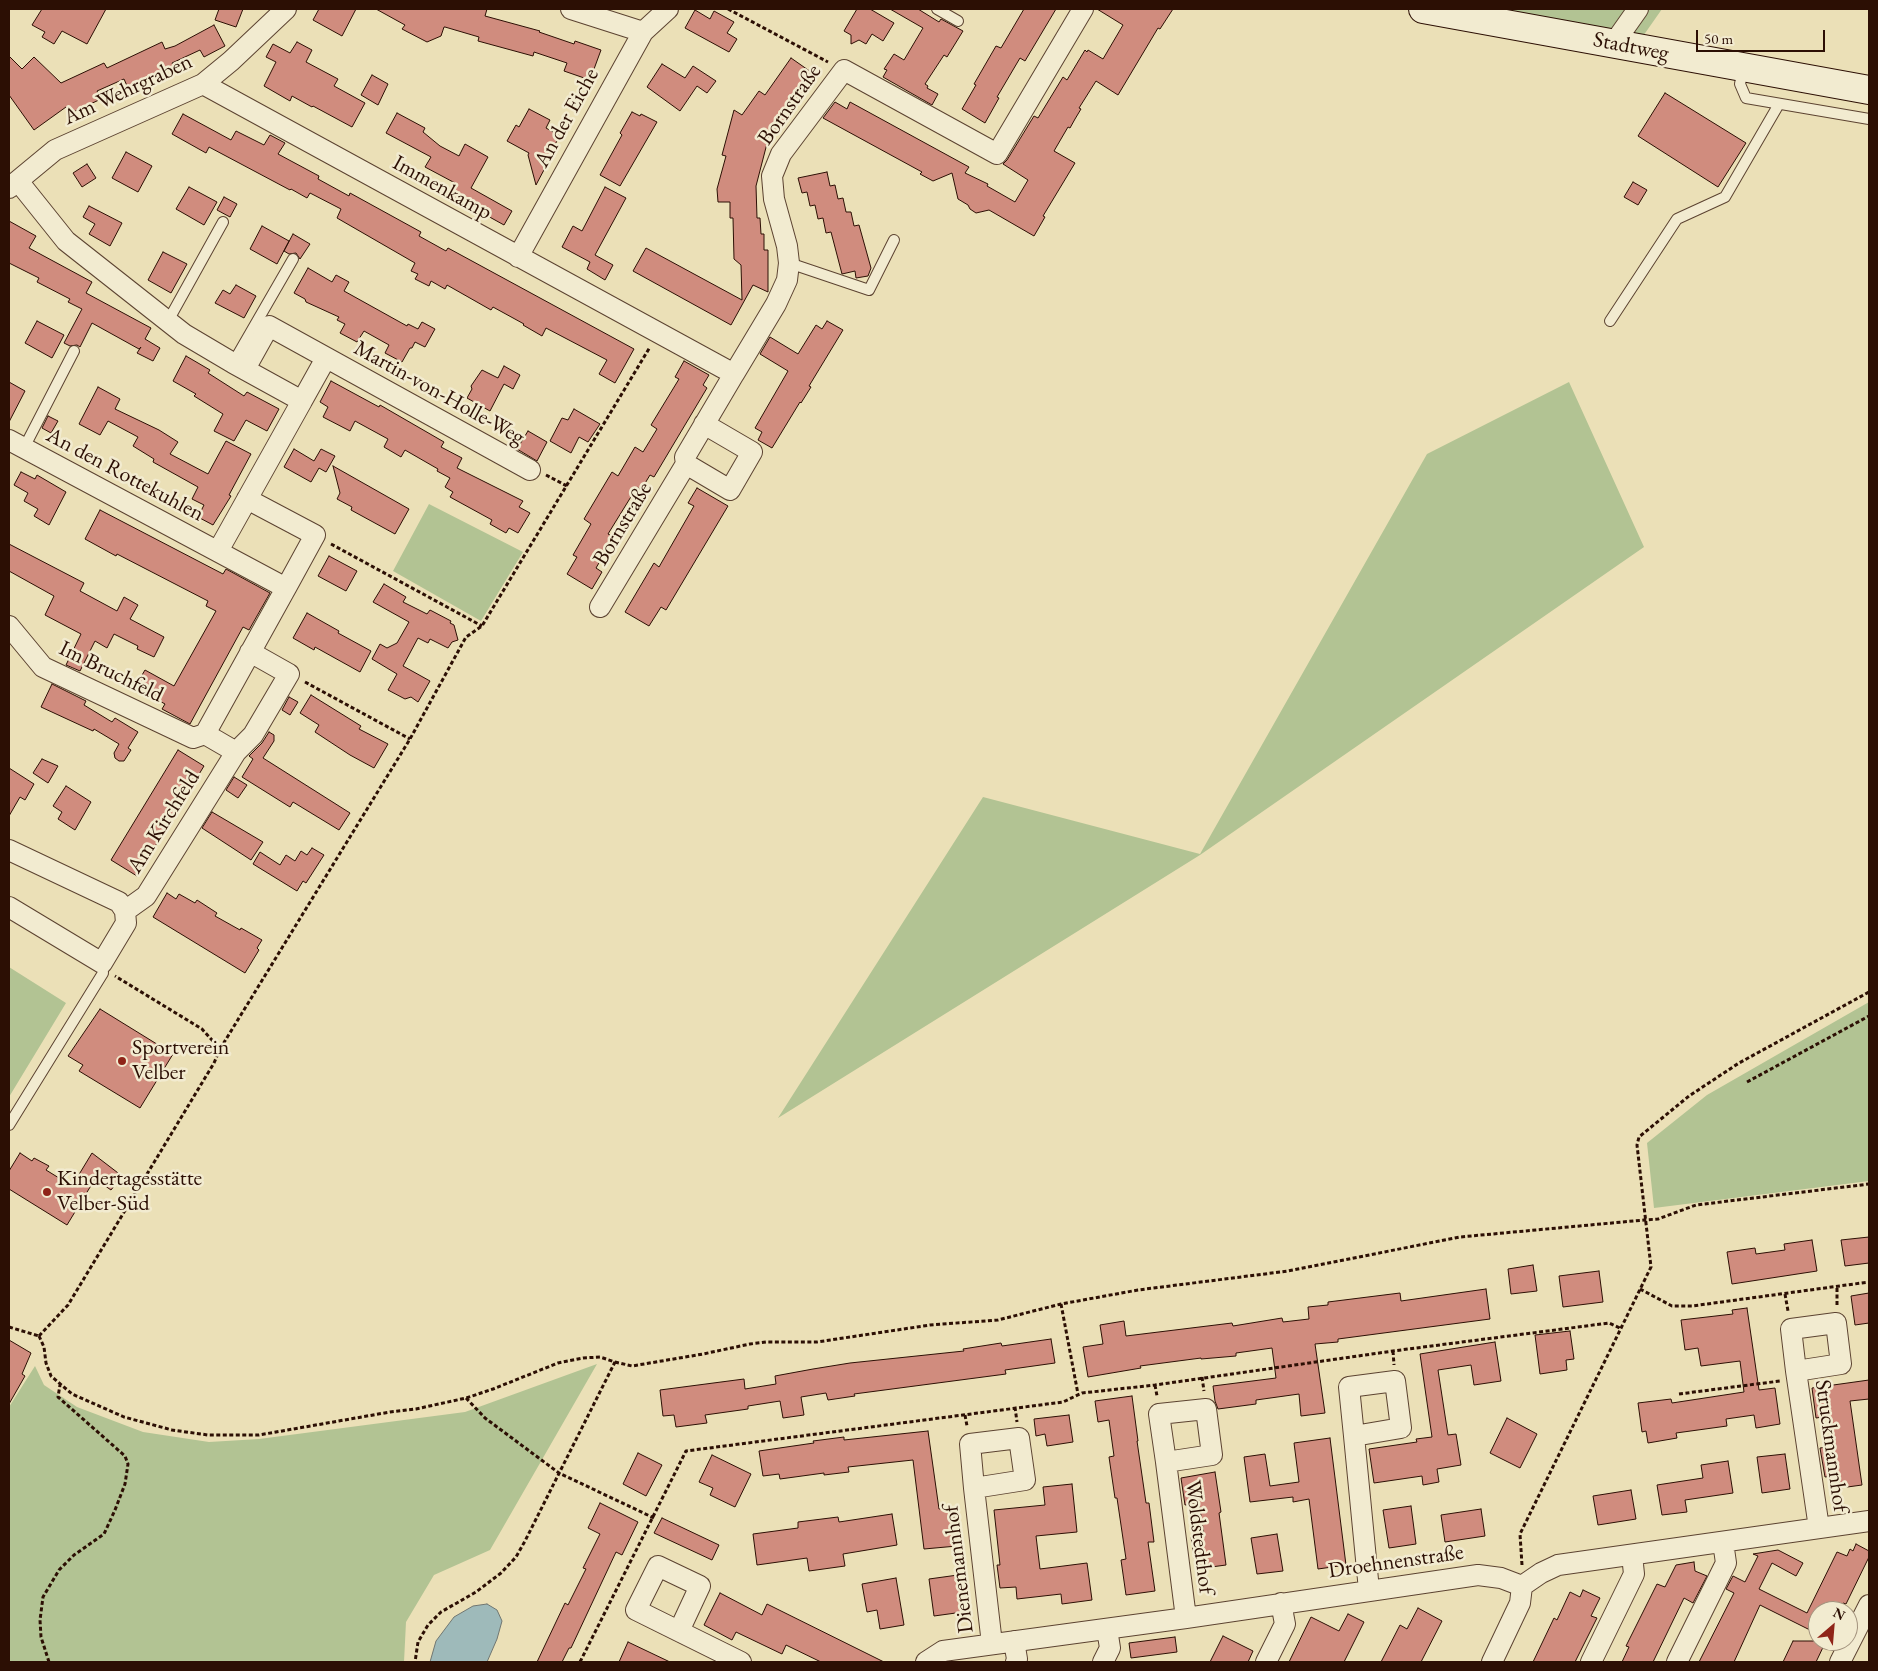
<!DOCTYPE html>
<html>
<head>
<meta charset="utf-8">
<style>
  body { margin:0 }
  #map { position:relative; width:1878px; height:1671px; overflow:hidden; background:#ebe0b7; font-family:"EB Garamond",serif }
  canvas { display:block }
  .frame { position:absolute; inset:0; border:10px solid #2c0f04; pointer-events:none }
  .north { position:absolute; left:1808px; top:1601px; width:50px; height:50px; box-sizing:border-box; background:#f2ebd0; border:1px solid #a3937e; border-radius:50%; rotate:27deg; font-size:14px; font-weight:700; line-height:20px; text-align:center; color:#2c0f04 }
  .north::after { content:''; display:block; margin:auto; width:18px; height:22px; background:#8f2418; clip-path:polygon(50% 0,100% 100%,50% 72%,0 100%) }
  .scale { position:absolute; left:1696px; top:30px; width:129px; height:22px; box-sizing:border-box; border:2px solid #2c0f04; border-top:0; padding-left:6px; font-size:15px; line-height:18px; white-space:nowrap; color:#2c0f04; -webkit-text-stroke:4px #f2ebd0; paint-order:stroke }
</style>
</head>
<body>
<div id="map">
<canvas width="1878" height="1671"></canvas>
<div class="frame"></div>
<div class="north">N</div>
<div class="scale">50 m</div>
</div>
<script>
const ctx = document.querySelector('canvas').getContext('2d');
ctx.lineJoin = 'round';
function fill(path, color) {
  ctx.fillStyle = color;
  ctx.fill(path, 'evenodd');
}
function poly(rows) {
  const path = new Path2D();
  for (const r of rows) {
    path.moveTo(r[0], r[1]);
    for (let i = 2; i < r.length; i += 2) path.lineTo(r[i], r[i + 1]);
  }
  return path;
}
function trace(path, color, width, dash) {
  ctx.strokeStyle = color;
  ctx.lineWidth = width;
  ctx.lineCap = dash ? 'butt' : 'round';
  ctx.setLineDash(dash || []);
  ctx.stroke(path);
}
function drawText(font, color, halo, rows, align = 'center') {
  ctx.font = font + ' "EB Garamond",serif';
  ctx.lineWidth = 5;
  ctx.setLineDash([]);
  ctx.textBaseline = 'middle';
  ctx.strokeStyle = halo;
  ctx.fillStyle = color;
  for (const [text, x, y, turn = 0] of rows) {
    ctx.save();
    ctx.translate(x, y);
    ctx.rotate((+turn || 0) * Math.PI / 180);
    ctx.textAlign = isNaN(turn) ? turn : align;
    if (halo) ctx.strokeText(text, 0, 0);
    ctx.fillText(text, 0, 0);
    ctx.restore();
  }
}
fill(poly([
  [1464,9,1662,9,1641,39],
  [1569,382,1644,547,1200,855,778,1118,983,797,1200,854,1427,454],
  [429,504,523,552,481,621,393,571],
  [9,967,66,1003,9,1097],
  [1869,1002,1869,1181,1654,1208,1647,1143,1707,1095],
  [597,1364,490,1550,434,1575,406,1622,404,1662,9,1662,9,1407,35,1366,44,1385,77,1407,143,1432,209,1442,259,1439,465,1412]
]), '#b2c393');
const water = poly([
  [487,1604,497,1610,502,1621,497,1639,487,1662,430,1662,436,1641,454,1617,473,1606,487,1604]
]);
fill(water, '#9ebaba');
trace(water, '#707671', 1);
const building = poly([
  [42,9,106,9,87,44,62,31,54,44,42,37,45,32,32,25,42,9],
  [219,9,243,9,236,27,215,20,219,9],
  [319,9,356,9,342,36,313,20,319,9],
  [376,9,487,9,485,16,540,31,539,32,574,44,575,41,601,50,590,80,564,71,567,63,534,52,533,56,478,41,479,37,445,27,444,27,441,36,427,42,402,29,405,25,376,9],
  [857,9,870,9,894,23,883,41,872,34,866,44,859,40,851,44,851,35,844,31,857,9],
  [890,9,918,9,939,22,941,19,963,31,947,57,944,55,925,84,928,86,927,88,938,94,932,105,883,77,887,70,884,69,894,54,904,60,923,28,890,9],
  [1024,9,1056,9,1025,61,1020,58,997,97,999,98,985,123,962,109,976,85,974,84,996,46,1001,48,1024,9],
  [1097,9,1173,9,1160,29,1158,28,1118,95,1096,81,1079,108,1081,109,1075,119,1070,128,1068,127,1054,151,1075,163,1043,216,1045,217,1034,236,989,210,976,213,970,209,968,205,958,199,952,173,933,181,920,174,922,172,823,118,835,102,847,109,850,102,969,167,965,173,988,184,987,186,1015,202,1028,180,1003,164,1007,160,1034,116,1038,118,1063,77,1067,80,1085,50,1087,52,1088,50,1103,59,1123,25,1097,9],
  [695,10,710,19,714,11,734,22,727,33,737,39,729,52,685,28,695,10],
  [214,25,225,46,204,57,200,50,172,63,174,67,128,88,124,79,97,91,101,99,69,114,66,107,34,130,9,95,9,56,22,69,34,57,61,83,104,63,107,68,162,42,165,49,175,46,214,25],
  [297,42,312,50,306,62,338,79,334,86,365,103,352,127,313,106,312,107,292,96,290,101,264,86,276,62,266,57,273,44,290,53,297,42],
  [791,58,811,72,807,78,813,82,778,133,771,128,756,186,757,218,760,218,761,234,764,234,764,250,768,250,768,292,753,285,731,325,633,271,646,248,742,300,741,265,734,259,733,218,730,218,730,202,718,202,717,189,726,156,722,155,734,110,742,115,759,91,765,95,791,58],
  [662,64,685,78,693,66,716,81,707,93,697,86,680,111,647,87,662,64],
  [372,75,388,84,378,105,361,95,372,75],
  [1665,93,1746,143,1718,187,1638,136,1665,93],
  [529,109,550,120,546,128,560,136,554,146,555,149,536,185,528,155,529,153,507,141,516,125,519,127,529,109],
  [632,112,640,116,641,114,657,122,620,186,600,175,622,135,620,133,632,112],
  [397,113,425,128,423,132,440,146,459,156,465,144,488,157,471,188,512,211,504,225,448,194,455,183,425,167,431,157,386,133,397,113],
  [183,114,231,140,236,131,264,145,270,135,285,143,278,154,319,176,318,179,349,196,350,193,421,232,419,236,446,251,448,248,634,349,615,383,599,374,607,360,546,328,542,336,523,325,524,324,493,307,491,310,447,285,445,289,431,281,429,286,415,279,418,274,411,271,415,263,337,218,341,209,310,193,307,198,291,189,290,190,209,147,206,153,172,134,183,114],
  [126,152,152,166,138,192,112,178,126,152],
  [87,164,96,178,82,187,73,173,87,164],
  [827,172,830,186,835,185,838,199,843,198,846,212,851,212,854,226,859,225,871,268,868,276,856,278,855,271,842,274,831,232,826,233,823,218,818,219,815,205,810,206,807,192,802,193,798,178,827,172],
  [1633,182,1647,190,1638,205,1624,197,1633,182],
  [189,187,217,202,204,225,176,209,189,187],
  [605,187,626,198,595,255,613,265,605,280,587,269,590,262,562,247,573,226,582,231,605,187],
  [224,197,237,204,230,217,217,210,224,197],
  [89,206,122,223,110,246,89,234,95,224,83,217,89,206],
  [9,221,36,236,29,248,92,282,86,293,151,328,145,339,160,348,153,361,137,353,141,347,139,349,92,323,80,347,77,345,70,346,64,343,82,309,68,302,70,299,37,282,39,278,9,263,9,221],
  [262,226,289,241,277,264,250,249,262,226],
  [293,234,310,244,300,259,296,253,289,254,284,251,293,234],
  [163,252,187,264,171,293,148,280,163,252],
  [308,268,332,282,336,275,349,282,344,291,407,326,408,324,418,329,422,322,435,329,425,347,415,342,412,348,410,348,402,362,385,353,389,345,364,331,357,342,340,333,345,324,337,320,339,317,306,302,305,299,294,293,308,268],
  [236,285,256,296,244,318,215,303,223,290,230,294,236,285],
  [37,321,64,335,52,358,25,343,37,321],
  [827,321,843,330,809,386,811,387,801,403,800,402,772,448,758,440,762,432,755,428,788,371,760,354,770,337,798,354,816,325,822,329,827,321],
  [186,356,210,370,208,373,244,396,247,392,279,409,267,431,246,420,234,441,214,431,223,414,194,396,196,394,173,381,186,356],
  [684,361,709,375,703,385,707,388,654,477,650,475,641,490,637,487,608,534,614,537,596,568,602,572,592,589,567,574,577,557,573,555,591,524,584,519,612,472,618,476,635,447,643,452,657,429,651,425,679,379,675,377,684,361],
  [504,366,520,375,513,389,504,384,490,411,467,398,472,389,471,386,482,370,498,378,504,366],
  [331,381,379,407,380,405,444,442,441,447,462,458,457,468,523,501,519,507,530,513,518,533,509,528,506,533,490,524,492,520,450,497,453,492,445,487,450,478,437,471,438,469,405,450,401,457,384,447,388,439,355,421,350,431,323,417,328,407,320,402,331,381],
  [9,382,25,391,9,422,9,382],
  [98,387,120,399,115,409,159,430,178,442,170,454,208,474,226,441,251,454,229,495,231,496,213,525,198,517,204,505,192,499,198,487,153,462,154,459,133,446,138,437,108,421,100,435,79,424,98,387],
  [574,409,600,424,588,442,579,437,571,453,550,441,562,418,568,420,574,409],
  [48,416,58,421,51,433,42,428,48,416],
  [528,431,547,442,537,461,517,449,528,431],
  [294,449,314,461,321,449,335,456,326,472,319,468,311,482,284,467,294,449],
  [333,466,409,509,395,534,351,510,352,507,337,499,340,493,333,466],
  [21,472,35,479,37,475,66,492,49,525,34,516,38,509,24,501,28,493,14,485,21,472],
  [697,488,728,506,666,610,661,607,649,626,625,612,654,563,659,567,694,506,688,503,697,488],
  [100,510,223,574,226,569,270,593,249,630,243,627,190,724,162,709,165,704,135,687,145,670,174,686,216,611,206,606,208,601,117,554,116,556,85,539,100,510],
  [9,544,84,583,80,591,117,611,124,597,138,605,130,619,164,637,154,657,137,649,138,646,114,634,107,648,95,641,80,671,66,665,81,634,45,615,54,596,9,571,9,544],
  [329,556,357,571,346,591,318,576,329,556],
  [384,584,406,597,403,602,427,614,430,610,451,621,450,623,454,625,458,640,452,642,448,648,430,639,428,643,418,638,403,666,430,681,418,702,411,697,405,699,388,690,397,674,372,659,380,644,387,648,397,643,409,622,373,602,384,584],
  [307,613,339,631,338,633,371,651,360,672,315,647,314,650,293,638,307,613],
  [52,684,86,701,84,705,112,722,115,718,138,732,128,748,131,750,124,761,119,761,115,758,114,753,119,744,94,729,93,731,41,707,52,684],
  [311,695,361,726,359,729,388,744,374,768,350,755,315,732,319,725,300,713,311,695],
  [289,697,298,702,290,715,282,710,289,697],
  [269,732,274,735,274,741,263,758,350,813,339,830,293,802,290,807,242,777,253,759,249,756,262,743,269,732],
  [178,750,204,766,137,876,111,860,178,750],
  [42,759,58,766,48,783,33,773,42,759],
  [9,768,34,784,25,800,20,797,9,816,9,768],
  [234,777,247,785,238,798,226,790,234,777],
  [66,786,91,802,75,830,58,819,62,812,53,806,66,786],
  [212,812,263,842,251,860,202,828,212,812],
  [312,848,324,855,306,883,303,881,297,891,253,864,260,852,280,865,286,855,295,861,301,851,307,855,312,848],
  [167,893,176,899,179,894,195,903,197,900,217,913,215,916,240,930,241,928,262,940,257,948,259,950,245,973,153,917,167,893],
  [100,1009,173,1054,140,1108,79,1071,83,1065,68,1056,100,1009],
  [20,1153,32,1161,34,1158,49,1166,46,1170,72,1186,92,1153,122,1176,111,1190,95,1179,67,1225,9,1189,9,1171,20,1153],
  [1869,1237,1869,1263,1845,1266,1841,1240,1869,1237],
  [1812,1240,1817,1271,1732,1284,1727,1252,1755,1248,1756,1254,1785,1250,1784,1244,1812,1240],
  [1533,1265,1537,1291,1511,1294,1508,1269,1533,1265],
  [1599,1271,1603,1302,1563,1307,1559,1276,1599,1271],
  [1486,1289,1490,1319,1338,1339,1338,1342,1315,1344,1325,1413,1301,1416,1299,1394,1256,1400,1256,1404,1218,1409,1215,1401,1213,1386,1276,1378,1272,1348,1236,1353,1236,1356,1201,1359,1201,1358,1140,1366,1141,1368,1088,1377,1083,1347,1103,1344,1100,1325,1124,1321,1126,1336,1232,1323,1233,1326,1282,1318,1283,1322,1309,1319,1308,1307,1328,1305,1328,1302,1400,1293,1401,1301,1486,1289],
  [1869,1293,1869,1323,1855,1325,1851,1296,1869,1293],
  [1747,1308,1759,1390,1775,1388,1780,1424,1756,1428,1754,1415,1726,1419,1727,1426,1676,1433,1677,1438,1648,1443,1646,1431,1642,1432,1638,1403,1671,1399,1672,1403,1744,1392,1740,1361,1701,1366,1698,1348,1685,1350,1681,1320,1733,1314,1732,1310,1747,1308],
  [1570,1331,1574,1359,1566,1360,1567,1370,1540,1374,1535,1335,1570,1331],
  [1051,1339,1055,1363,1005,1370,1006,1374,854,1394,855,1396,828,1400,826,1393,801,1397,804,1415,783,1418,780,1401,748,1406,748,1409,705,1415,707,1423,676,1427,674,1415,663,1416,660,1390,744,1379,745,1389,776,1384,775,1376,813,1369,850,1363,964,1351,963,1349,1001,1343,1002,1346,1051,1339],
  [9,1340,31,1353,22,1374,25,1376,9,1404,9,1340],
  [1495,1342,1501,1381,1474,1385,1471,1365,1438,1370,1448,1435,1456,1434,1461,1465,1437,1469,1439,1482,1423,1485,1422,1476,1374,1483,1369,1449,1417,1442,1416,1439,1432,1437,1420,1354,1495,1342],
  [1869,1380,1869,1399,1850,1401,1862,1485,1840,1488,1839,1475,1825,1477,1820,1448,1834,1446,1830,1416,1816,1418,1812,1388,1869,1380],
  [1132,1396,1138,1441,1137,1441,1146,1503,1149,1503,1154,1542,1148,1542,1155,1591,1126,1595,1121,1560,1126,1559,1117,1498,1115,1498,1109,1457,1114,1456,1109,1420,1098,1422,1095,1401,1132,1396],
  [1069,1415,1073,1442,1047,1446,1045,1434,1036,1436,1034,1419,1069,1415],
  [1507,1418,1537,1434,1520,1468,1490,1453,1507,1418],
  [928,1431,939,1509,953,1507,957,1546,924,1549,913,1460,848,1467,849,1472,824,1475,824,1473,780,1479,779,1474,763,1476,759,1451,814,1443,813,1441,844,1437,844,1440,928,1431],
  [1330,1438,1346,1565,1318,1569,1309,1499,1293,1502,1293,1497,1250,1502,1244,1457,1265,1454,1270,1486,1299,1482,1294,1443,1330,1438],
  [638,1453,662,1465,646,1496,623,1484,638,1453],
  [1785,1454,1790,1489,1762,1493,1757,1457,1785,1454],
  [712,1455,751,1474,735,1507,710,1495,713,1488,699,1482,712,1455],
  [1728,1461,1733,1493,1685,1500,1687,1512,1662,1515,1657,1485,1703,1478,1701,1465,1728,1461],
  [1215,1472,1221,1512,1219,1513,1226,1565,1196,1569,1191,1537,1204,1535,1199,1503,1185,1505,1181,1478,1215,1472],
  [1072,1484,1077,1532,1036,1536,1040,1569,1087,1563,1092,1600,1062,1604,1061,1594,1017,1599,1016,1587,1000,1588,997,1565,1000,1565,994,1510,1045,1505,1043,1487,1072,1484],
  [1631,1490,1636,1519,1598,1525,1593,1496,1631,1490],
  [600,1503,638,1522,622,1555,616,1552,571,1648,569,1648,562,1662,537,1662,565,1603,568,1605,586,1569,583,1568,600,1534,588,1528,600,1503],
  [1411,1506,1416,1544,1389,1548,1383,1510,1411,1506],
  [1481,1509,1485,1536,1445,1542,1441,1515,1481,1509],
  [892,1514,897,1545,843,1554,845,1566,809,1571,807,1558,757,1565,753,1534,798,1528,798,1522,838,1517,839,1522,892,1514],
  [662,1518,719,1545,712,1560,654,1533,662,1518],
  [1277,1534,1283,1571,1257,1574,1251,1538,1277,1534],
  [1856,1544,1869,1551,1869,1557,1846,1604,1843,1603,1839,1611,1818,1611,1818,1634,1760,1605,1734,1662,1699,1662,1734,1593,1726,1589,1733,1576,1745,1582,1758,1556,1753,1554,1778,1550,1803,1563,1796,1576,1772,1563,1759,1589,1807,1613,1837,1552,1847,1556,1850,1549,1853,1551,1856,1544],
  [1694,1562,1695,1571,1707,1576,1693,1603,1684,1598,1653,1662,1622,1662,1629,1647,1626,1646,1657,1584,1665,1587,1676,1565,1694,1562],
  [958,1575,963,1612,934,1616,929,1579,958,1575],
  [896,1578,904,1625,880,1629,877,1610,867,1612,862,1584,896,1578],
  [1583,1590,1600,1598,1591,1616,1597,1618,1575,1662,1533,1662,1554,1618,1557,1620,1570,1592,1580,1597,1583,1590],
  [720,1593,762,1615,767,1604,884,1662,821,1662,786,1645,782,1654,736,1632,732,1640,704,1625,720,1593],
  [1418,1608,1442,1621,1421,1662,1381,1662,1400,1625,1407,1629,1418,1608],
  [1348,1614,1364,1622,1344,1662,1289,1662,1311,1617,1339,1631,1348,1614],
  [1223,1636,1253,1651,1248,1662,1210,1662,1223,1636],
  [1175,1637,1177,1652,1131,1658,1129,1643,1175,1637],
  [1793,1641,1826,1641,1816,1662,1783,1662,1793,1641],
  [628,1642,670,1662,619,1662,628,1642]
]);
fill(building, '#d08c7e');
trace(building, '#2c0f04', 1);
const lane = poly([
  [937,9,958,21],
  [1743,69,1740,84,1746,98,1869,119],
  [789,263,869,290,894,240],
  [168,321,223,222],
  [1610,321,1677,219,1725,197,1779,104],
  [233,363,293,259],
  [24,448,74,351],
  [9,1125,103,973,102,963]
]);
const street = poly([
  [571,9,643,32],
  [1614,43,1638,9],
  [203,84,734,374,685,457,686,464,600,607],
  [18,181,66,241,184,334,233,363,302,401,326,358],
  [9,188,55,150,203,84,231,61,286,9],
  [518,257,643,32,668,9],
  [245,369,269,326,530,470],
  [734,374,776,304,787,280,789,263,787,246,774,199,772,176,781,154,844,70,997,154,1083,9],
  [9,440,286,588,205,734,236,752,146,896,125,911],
  [686,464,730,490,752,452,704,424],
  [247,499,315,535,286,588],
  [218,551,302,401],
  [9,626,43,667,193,738,205,734],
  [236,752,253,735,289,674,250,652],
  [9,850,119,902,125,911],
  [9,907,102,963,126,923,125,911],
  [1796,1371,1791,1329,1836,1323,1841,1364,1796,1371,1819,1528],
  [1354,1436,1349,1387,1395,1381,1401,1428,1354,1436,1369,1590],
  [1166,1462,1159,1414,1206,1409,1212,1455,1166,1462,1186,1618],
  [974,1488,970,1444,1019,1438,1025,1480,974,1488,992,1644],
  [1522,1586,1541,1573,1558,1565,1869,1521],
  [679,1631,700,1586,658,1566,636,1610,741,1662],
  [1014,1641,1017,1659,1016,1662],
  [926,1662,943,1651,1186,1618,1478,1575,1501,1578,1522,1586],
  [1103,1662,1110,1648,1107,1629],
  [1266,1662,1285,1624,1281,1603],
  [1492,1662,1520,1603,1522,1586],
  [1591,1662,1634,1574,1632,1555],
  [1677,1662,1726,1563,1723,1542],
  [1840,1662,1869,1605]
]);
const secondary = poly([
  [1423,9,1869,90]
]);
trace(lane, '#5c4331', 12);
trace(street, '#5c4331', 22);
trace(secondary, '#2c0f04', 30);
trace(poly([
  [728,9,828,62],
  [546,475,567,486],
  [331,544,482,626],
  [305,682,410,739],
  [220,1049,410,739,466,637,482,626,650,347],
  [1747,1082,1869,1016],
  [1640,1289,1672,1306,1692,1306,1869,1282],
  [1785,1294,1788,1311],
  [1061,1304,1078,1394],
  [1837,1305,1837,1286],
  [9,1327,39,1336],
  [39,1336,44,1347,46,1363,51,1376,72,1394,124,1417,172,1430,208,1435,259,1435,390,1412,416,1409,466,1398,493,1389,558,1363,583,1358,600,1357,615,1362,525,1541,516,1557,501,1573,476,1592,441,1612,428,1625,418,1642,415,1662],
  [39,1336,68,1305,214,1063,220,1049,202,1029,115,976],
  [1393,1351,1394,1365],
  [615,1362,632,1366,703,1354,750,1344,766,1342,817,1342,930,1325,998,1320,1061,1304,1138,1290,1288,1271,1460,1237,1644,1220,1658,1219,1696,1205,1869,1184],
  [1202,1377,1204,1391],
  [1155,1385,1157,1396],
  [1679,1394,1780,1381],
  [466,1398,485,1418,559,1473,654,1518],
  [1015,1407,1017,1422],
  [965,1415,967,1426],
  [1522,1565,1520,1534,1651,1267,1637,1145,1639,1137,1689,1096,1739,1063,1869,992],
  [49,1662,41,1637,40,1620,43,1597,59,1570,74,1555,104,1534,115,1510,125,1484,128,1464,125,1456,58,1397,60,1385],
  [580,1662,686,1451,1063,1402,1082,1393,1155,1385,1393,1351,1609,1323,1620,1328]
]), '#2c0f04', 3, [4, 2.5]);
trace(lane, '#f2ebd0', 10);
trace(street, '#f2ebd0', 20);
trace(secondary, '#f2ebd0', 28);
for (const [x, y, r, color] of [
  [122,1061,5,"#8f2418"],
  [47,1192,5,"#8f2418"]
]) {
  const dot = new Path2D();
  dot.arc(x, y, r, 0, 2 * Math.PI);
  ctx.fillStyle = color;
  ctx.fill(dot);
  trace(dot, '#f2ebd0', 2);
}
drawText('22px', '#2c0f04', '#f2ebd0', [
  ["Stadtweg",1631,47,11],
  ["Am Wehrgraben",128,90,-25],
  ["Bornstraße",790,105,-55],
  ["An der Eiche",567,118,-61],
  ["Immenkamp",442,188,29],
  ["Martin-von-Holle-Weg",439,393,29],
  ["An den Rottekuhlen",125,475,28],
  ["Bornstraße",623,524,-59],
  ["Im Bruchfeld",111,672,26],
  ["Am Kirchfeld",164,822,-58],
  ["Struckmannhof",1831,1446,82],
  ["Woldstedthof",1199,1537,83],
  ["Droehnenstraße",1396,1562,-8],
  ["Dienemannhof",959,1569,-97]
]);
drawText('22px', '#2c0f04', '#f2ebd0', [
  ["Sportverein",132,1048],
  ["Velber",132,1073],
  ["Kindertagesstätte",57,1179],
  ["Velber-Süd",57,1204]
], 'left');
</script>
</body>
</html>
